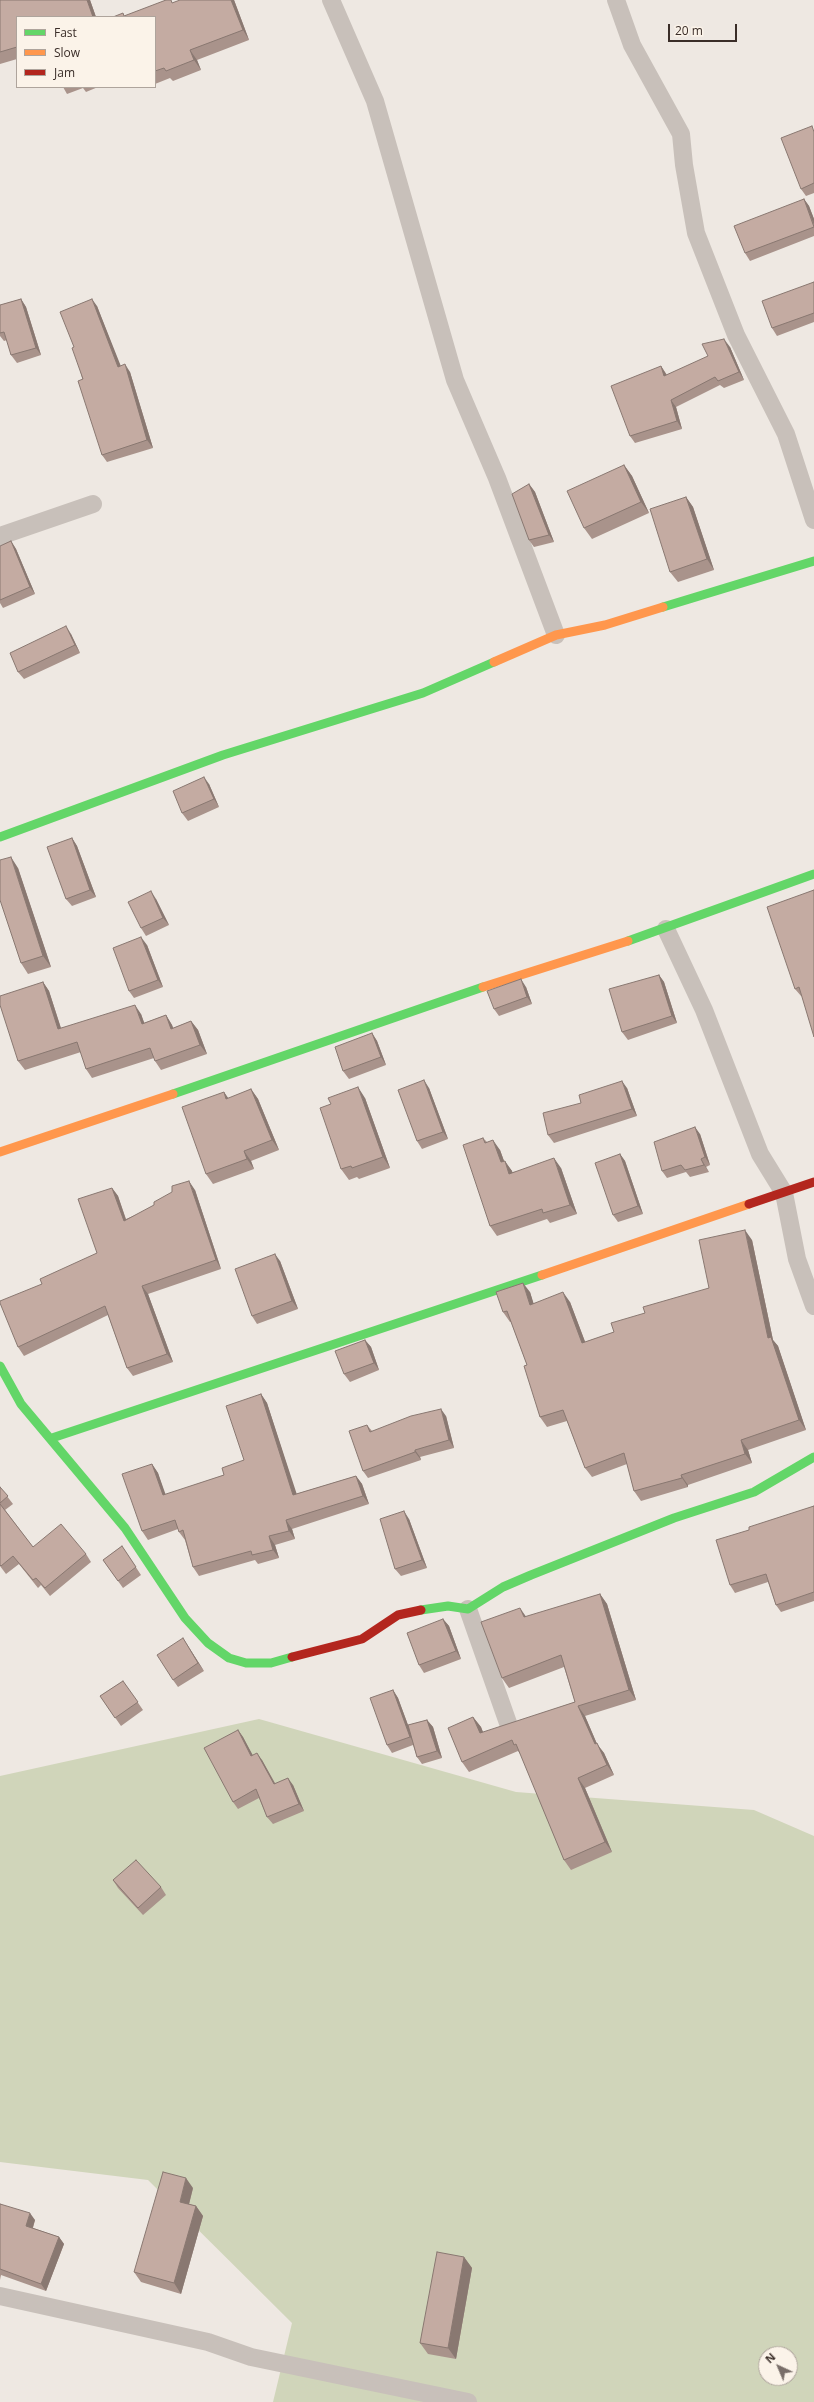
<!DOCTYPE html>
<html>
<head>
<meta charset="utf-8">
<style>
  body { margin:0 }
  #map { position:relative; width:814px; height:2402px; overflow:hidden; background:#eee8e2; font-family:"Open Sans",sans-serif }
  canvas { display:block }
  .legend { position:absolute; left:16px; top:16px; width:140px; height:72px; box-sizing:border-box; background:#fbf3e9; border:1px solid #aea49c; margin:0; padding:5px 7px; list-style:none; font-size:12px; color:#3a2d28 }
  .legend li { display:flex; align-items:center; gap:8px; height:20px }
  .legend b { width:20px; border:1px solid #aea49c }
  .north { position:absolute; left:758px; top:2346px; width:40px; height:40px; box-sizing:border-box; background:#fbf3e9; border:1px solid #aea49c; border-radius:50%; rotate:316deg; font-size:11px; font-weight:700; line-height:16px; text-align:center; color:#3a2d28 }
  .north::after { content:''; display:block; margin:auto; width:14px; height:18px; background:#796e69; clip-path:polygon(50% 0,100% 100%,50% 72%,0 100%) }
  .scale { position:absolute; left:668px; top:24px; width:69px; height:18px; box-sizing:border-box; border:2px solid #3a2d28; border-top:0; padding-left:5px; font-size:12px; line-height:14px; white-space:nowrap; color:#3a2d28; -webkit-text-stroke:3px #fbf3e9; paint-order:stroke }
</style>
</head>
<body>
<div id="map">
<canvas width="814" height="2402"></canvas>
<ul class="legend">
<li><b style="height:5px;background:#63d668"></b>Fast</li>
<li><b style="height:5px;background:#ff974d"></b>Slow</li>
<li><b style="height:5px;background:#b3261e"></b>Jam</li>
</ul>
<div class="north">N</div>
<div class="scale">20 m</div>
</div>
<script>
const ctx = document.querySelector('canvas').getContext('2d');
ctx.lineJoin = 'round';
function fill(path, color) {
  ctx.fillStyle = color;
  ctx.fill(path, 'evenodd');
}
function poly(rows) {
  const path = new Path2D();
  for (const r of rows) {
    path.moveTo(r[0], r[1]);
    for (let i = 2; i < r.length; i += 2) path.lineTo(r[i], r[i + 1]);
  }
  return path;
}
function trace(path, color, width, dash) {
  ctx.strokeStyle = color;
  ctx.lineWidth = width;
  ctx.lineCap = dash ? 'butt' : 'round';
  ctx.setLineDash(dash || []);
  ctx.stroke(path);
}
fill(poly([
  [259,1719,516,1792,754,1810,814,1836,814,2402,273,2402,292,2323,148,2180,0,2162,0,1776],
  [766,2354,790,2354,790,2378,766,2378]
]), '#d0d5ba');
trace(poly([
  [331,0,375,101,455,380,497,478,556,635],
  [616,0,632,45,681,134,684,165,696,233,736,335,786,434,814,520],
  [0,536,93,504],
  [666,929,704,1010,760,1154,784,1193,797,1259,814,1306],
  [468,1609,508,1723],
  [0,2296,208,2342,251,2357,468,2402]
]), '#c8c0ba', 18);
trace(poly([
  [663,607,814,561],
  [0,837,223,755,423,693,494,662],
  [628,941,814,874],
  [173,1094,483,987],
  [0,1366,21,1404,125,1528,185,1618,208,1643,229,1658,246,1663,271,1663,292,1657],
  [52,1438,542,1275],
  [421,1610,448,1606,468,1609,503,1587,531,1575,674,1518,754,1492,814,1457]
]), '#63d668', 9);
trace(poly([
  [494,662,556,635,605,625,663,607],
  [483,987,628,941],
  [0,1152,173,1094],
  [542,1275,749,1204]
]), '#ff974d', 9);
trace(poly([
  [749,1204,814,1182],
  [292,1657,362,1639,398,1615,421,1610]
]), '#b3261e', 9);
fill(poly([
  [0,0,90,0,96,17,17,17,17,59,0,64],
  [234,0,249,40,197,60,201,70,173,81,170,78,155,84,155,17,125,16,174,3],
  [63,87,98,87,86,92,83,88,67,94],
  [814,130,814,193,806,196,801,189],
  [804,199,809,206,814,219,814,236,750,261,745,253],
  [814,282,814,322,777,336,772,328],
  [21,299,26,307,41,355,17,363,11,355,7,340,4,341,0,336,0,305],
  [97,306,120,366,130,372,153,448,107,462,102,455,74,347],
  [730,347,744,380,724,388,720,385,676,407,682,429,635,443,630,436,661,366,667,375],
  [624,465,632,476,649,513,592,539,584,528],
  [529,484,535,492,554,542,534,547,529,540],
  [686,497,693,507,714,570,678,582,670,572],
  [11,541,16,549,35,594,3,608,0,603,0,546],
  [71,634,80,653,24,679,18,672],
  [209,784,219,807,188,821,182,813],
  [72,838,77,846,96,897,72,906,66,899],
  [18,868,51,967,28,974,21,963],
  [814,890,802,996,801,996,795,989],
  [156,899,169,925,146,936,141,928],
  [147,945,163,987,134,998,129,991],
  [659,975,664,982,677,1023,628,1040,622,1032],
  [43,982,49,991,61,1028,141,1014,144,1023,166,1015,172,1025,173,1028,191,1021,198,1030,207,1054,161,1070,155,1061,154,1058,92,1078,86,1069,81,1052,25,1070,18,1061],
  [526,987,532,1004,499,1016,494,1009],
  [372,1033,377,1041,386,1065,349,1079,343,1071],
  [429,1088,448,1139,422,1149,417,1141],
  [627,1088,637,1116,554,1143,548,1135,581,1103],
  [251,1089,258,1099,279,1150,251,1161,254,1169,213,1184,206,1174,224,1092,228,1099],
  [365,1098,390,1168,359,1179,357,1177,349,1180,341,1169],
  [700,1134,710,1165,706,1167,709,1172,690,1177,686,1172,667,1178,662,1171],
  [483,1138,487,1142,500,1150,504,1161,512,1171,512,1172,561,1168,577,1214,550,1223,547,1219,497,1236,490,1226],
  [620,1154,625,1161,643,1214,618,1222,613,1215],
  [112,1188,118,1196,126,1219,195,1190,221,1269,148,1294,173,1362,133,1376,127,1368,108,1315,24,1356,18,1347,42,1284,97,1253],
  [752,1240,773,1340,778,1346,806,1430,748,1450,752,1463,688,1485,688,1487,641,1501,634,1491,627,1464,592,1477,585,1468,567,1421,547,1427,540,1417,527,1365,511,1322,510,1322,503,1312,530,1292,533,1303,570,1302,585,1342,614,1332,645,1313,709,1288],
  [280,1261,298,1309,257,1324,252,1316],
  [365,1340,371,1347,379,1370,350,1382,344,1374],
  [261,1394,267,1403,296,1494,356,1476,362,1484,369,1504,292,1529,295,1539,275,1545,279,1558,258,1564,255,1560,199,1576,193,1567,185,1540,179,1532,178,1529,148,1540,142,1531,152,1464,158,1473,165,1495,224,1475,244,1460],
  [446,1416,454,1448,420,1457,421,1460,368,1478,363,1471,367,1425,372,1431],
  [0,1487,13,1504,5,1510,33,1547,86,1554,91,1562,50,1596,41,1585,38,1588,19,1564,6,1574,0,1566],
  [814,1506,814,1601,781,1612,776,1605,768,1582,735,1593,730,1585,749,1530],
  [409,1519,427,1568,401,1576,395,1569],
  [122,1546,141,1575,123,1588,103,1560],
  [600,1594,607,1604,636,1700,585,1716,597,1744,604,1753,614,1775,585,1788,612,1852,571,1870,564,1860,521,1755,518,1751,469,1772,462,1762,473,1717,481,1727,483,1733,575,1702,564,1667,509,1688,502,1678,527,1617],
  [443,1619,449,1626,461,1659,424,1673,419,1665],
  [183,1638,204,1671,178,1687,173,1680],
  [123,1681,143,1710,121,1726,100,1696],
  [393,1690,398,1698,408,1725,427,1720,433,1727,442,1758,422,1764,417,1757,413,1745,392,1753,387,1745],
  [238,1730,243,1737,252,1755,262,1760,275,1783,293,1785,304,1811,273,1824,267,1817,259,1798,238,1809,233,1802],
  [113,1880,161,1887,166,1895,143,1915,118,1888],
  [193,2188,189,2204,196,2206,203,2216,181,2294,141,2282,134,2272],
  [0,2204,35,2220,33,2228,59,2237,64,2244,46,2291,1,2275,0,2280],
  [464,2257,472,2268,456,2359,428,2354,420,2343]
]), '#a9938b');
fill(poly([
  [87,0,90,0,96,17,93,17],
  [231,0,234,0,249,40,243,30],
  [190,50,197,60,201,70,194,60],
  [804,199,809,206,814,219,814,225],
  [21,299,26,307,41,355,36,348],
  [92,299,97,306,124,374,118,367],
  [724,339,730,347,744,380,739,372],
  [125,364,130,372,153,448,147,440],
  [661,366,666,374,669,383,664,376],
  [671,400,676,407,682,429,677,421],
  [624,465,632,476,649,513,641,502],
  [529,484,535,492,554,542,549,535],
  [686,497,693,507,714,570,707,559],
  [11,541,16,549,35,594,30,587],
  [66,626,71,634,80,653,75,645],
  [204,777,209,784,219,807,214,799],
  [72,838,77,846,96,897,90,890],
  [11,857,18,868,51,967,43,956],
  [151,891,156,899,169,925,163,918],
  [141,937,147,945,163,987,158,980],
  [659,975,664,982,677,1023,672,1016],
  [521,979,526,987,532,1004,527,997],
  [43,982,49,991,64,1038,58,1029],
  [135,1005,141,1014,148,1033,142,1024],
  [166,1015,172,1025,177,1038,171,1029],
  [191,1021,198,1030,207,1054,200,1045],
  [372,1033,377,1041,386,1065,381,1057],
  [424,1080,429,1088,448,1139,443,1132],
  [622,1081,627,1088,637,1116,632,1109],
  [358,1087,365,1098,390,1168,383,1157],
  [251,1089,258,1099,279,1150,272,1140],
  [224,1092,231,1102,226,1099],
  [695,1127,700,1134,710,1165,705,1157],
  [493,1140,500,1150,508,1172,501,1162],
  [244,1151,251,1161,254,1169,247,1159],
  [620,1154,625,1161,643,1214,638,1206],
  [554,1158,561,1168,577,1214,570,1205],
  [701,1159,706,1167,709,1172,704,1165],
  [505,1161,512,1171,516,1183,509,1174],
  [189,1181,195,1190,221,1269,216,1260],
  [112,1188,118,1196,129,1229,124,1221],
  [745,1230,752,1240,773,1340,778,1346,806,1430,799,1420,768,1338],
  [275,1254,280,1261,298,1309,292,1301],
  [523,1283,530,1292,537,1314,530,1305],
  [142,1286,148,1294,173,1362,167,1354],
  [563,1292,570,1302,589,1352,582,1343],
  [365,1340,371,1347,379,1370,374,1363],
  [261,1394,267,1403,300,1504,293,1495],
  [441,1409,446,1416,454,1448,449,1440],
  [741,1440,748,1450,752,1463,745,1454],
  [415,1450,420,1457,421,1460,415,1452],
  [152,1464,158,1473,169,1504,163,1495],
  [681,1475,688,1485,688,1487,682,1478],
  [356,1476,362,1484,369,1504,363,1496],
  [404,1511,409,1519,427,1568,422,1560],
  [286,1520,292,1529,295,1539,289,1531],
  [269,1536,275,1545,279,1558,273,1550],
  [600,1594,607,1604,636,1700,629,1690],
  [520,1608,527,1618,524,1617],
  [443,1619,449,1626,461,1659,456,1651],
  [183,1638,188,1646,204,1671,198,1663],
  [393,1690,398,1698,415,1744,410,1737],
  [578,1706,585,1716,597,1744,604,1753,614,1775,607,1765,595,1744],
  [473,1717,481,1727,488,1744,480,1733],
  [427,1720,433,1727,442,1758,437,1751],
  [238,1730,243,1737,257,1763,251,1756],
  [257,1753,262,1760,279,1791,274,1784],
  [288,1778,293,1785,304,1811,299,1804],
  [578,1778,585,1788,612,1852,605,1842],
  [186,2178,193,2188,187,2212,180,2202],
  [196,2206,203,2216,181,2294,174,2283],
  [30,2213,35,2220,31,2233,26,2226],
  [59,2237,64,2244,46,2291,41,2284],
  [464,2257,472,2268,456,2359,448,2348]
]), '#897871');
const building = poly([
  [0,0,87,0,93,17,17,17,17,47,0,52,0,0],
  [166,0,171,0,172,3,180,0,231,0,243,30,190,50,194,60,166,71,164,68,155,71,155,17,113,17,123,13,124,16,166,0],
  [812,126,814,132,814,183,801,189,781,138,812,126],
  [804,199,814,227,745,253,734,226,804,199],
  [814,282,814,313,772,328,762,301,814,282],
  [21,299,36,348,11,355,4,332,0,333,0,305,21,299],
  [92,299,118,367,125,364,147,440,102,455,78,381,83,379,72,348,74,347,60,312,92,299],
  [724,339,739,372,718,381,715,377,671,400,677,421,630,436,611,386,661,366,664,376,708,356,702,344,724,339],
  [624,465,641,502,584,528,567,491,624,465],
  [529,484,549,535,529,540,512,494,529,484],
  [686,497,707,559,670,572,650,509,686,497],
  [11,541,30,587,0,600,0,546,11,541],
  [66,626,75,645,18,672,10,653,66,626],
  [204,777,214,799,182,813,173,791,204,777],
  [72,838,90,890,66,899,47,847,72,838],
  [11,857,43,956,21,963,0,900,0,860,11,857],
  [814,890,814,1037,799,987,795,989,767,907,814,890],
  [151,891,163,918,141,928,128,902,151,891],
  [141,937,158,980,129,991,113,948,141,937],
  [659,975,672,1016,622,1032,609,989,659,975],
  [521,979,527,997,494,1009,487,991,521,979],
  [43,982,58,1029,135,1005,142,1024,166,1015,171,1029,191,1021,200,1045,155,1061,150,1048,86,1069,77,1042,18,1061,0,1005,0,996,43,982],
  [372,1033,381,1057,343,1071,335,1047,372,1033],
  [424,1080,443,1132,417,1141,398,1090,424,1080],
  [622,1081,632,1109,548,1135,543,1113,581,1103,579,1095,622,1081],
  [358,1087,383,1157,352,1168,351,1166,341,1169,320,1108,331,1104,328,1098,358,1087],
  [251,1089,272,1140,244,1151,247,1159,206,1174,182,1107,224,1092,226,1099,251,1089],
  [695,1127,705,1157,701,1159,704,1165,685,1170,681,1165,662,1171,654,1142,695,1127],
  [483,1138,485,1143,493,1140,501,1162,505,1161,509,1174,554,1158,570,1205,543,1213,542,1209,490,1226,463,1145,483,1138],
  [620,1154,638,1206,613,1215,595,1163,620,1154],
  [189,1181,216,1260,142,1286,167,1354,127,1368,105,1306,18,1347,0,1303,0,1301,42,1284,40,1279,97,1253,78,1199,112,1188,124,1221,154,1205,154,1202,172,1192,172,1186,189,1181],
  [745,1230,768,1338,771,1337,799,1420,741,1440,745,1454,681,1475,682,1478,634,1491,624,1453,585,1468,563,1410,540,1417,524,1366,527,1365,507,1311,503,1312,496,1292,523,1283,530,1305,563,1292,582,1343,614,1332,611,1323,645,1313,643,1307,709,1288,699,1240,745,1230],
  [275,1254,292,1301,252,1316,235,1269,275,1254],
  [365,1340,374,1363,344,1374,335,1351,365,1340],
  [261,1394,293,1495,356,1476,363,1496,286,1520,289,1531,269,1536,273,1550,252,1555,251,1551,193,1567,183,1530,179,1532,175,1520,142,1531,122,1474,152,1464,163,1495,224,1475,222,1468,244,1460,226,1406,261,1394],
  [441,1409,449,1440,415,1450,415,1452,363,1471,349,1431,367,1425,370,1432,411,1416,441,1409],
  [0,1487,8,1496,0,1503,0,1487],
  [0,1504,33,1547,61,1524,86,1554,45,1588,36,1578,33,1580,13,1556,1,1566,0,1565,0,1504],
  [814,1506,814,1592,776,1605,766,1574,730,1585,716,1540,749,1530,749,1527,814,1506],
  [404,1511,422,1560,395,1569,380,1519,404,1511],
  [122,1546,136,1567,118,1581,103,1560,122,1546],
  [600,1594,629,1690,578,1706,595,1744,597,1743,607,1765,578,1778,605,1842,564,1860,516,1744,514,1745,512,1740,462,1762,448,1728,473,1717,480,1733,575,1702,561,1655,502,1678,481,1622,520,1608,524,1617,600,1594],
  [443,1619,456,1651,419,1665,407,1633,443,1619],
  [183,1638,198,1663,173,1680,157,1655,183,1638],
  [123,1681,138,1702,115,1718,100,1696,123,1681],
  [393,1690,410,1737,387,1745,370,1698,393,1690],
  [427,1720,437,1751,417,1757,408,1725,427,1720],
  [238,1730,251,1756,257,1753,274,1784,288,1778,299,1804,267,1817,256,1789,233,1802,204,1748,238,1730],
  [136,1860,161,1887,138,1908,113,1880,136,1860],
  [163,2172,186,2178,180,2202,196,2206,174,2283,134,2272,163,2172],
  [0,2204,30,2213,26,2226,59,2237,41,2284,0,2269,0,2204],
  [437,2252,464,2257,448,2348,420,2343,437,2252]
]);
fill(building, '#c4aba2');
trace(building, '#897871', 1);
</script>
</body>
</html>
